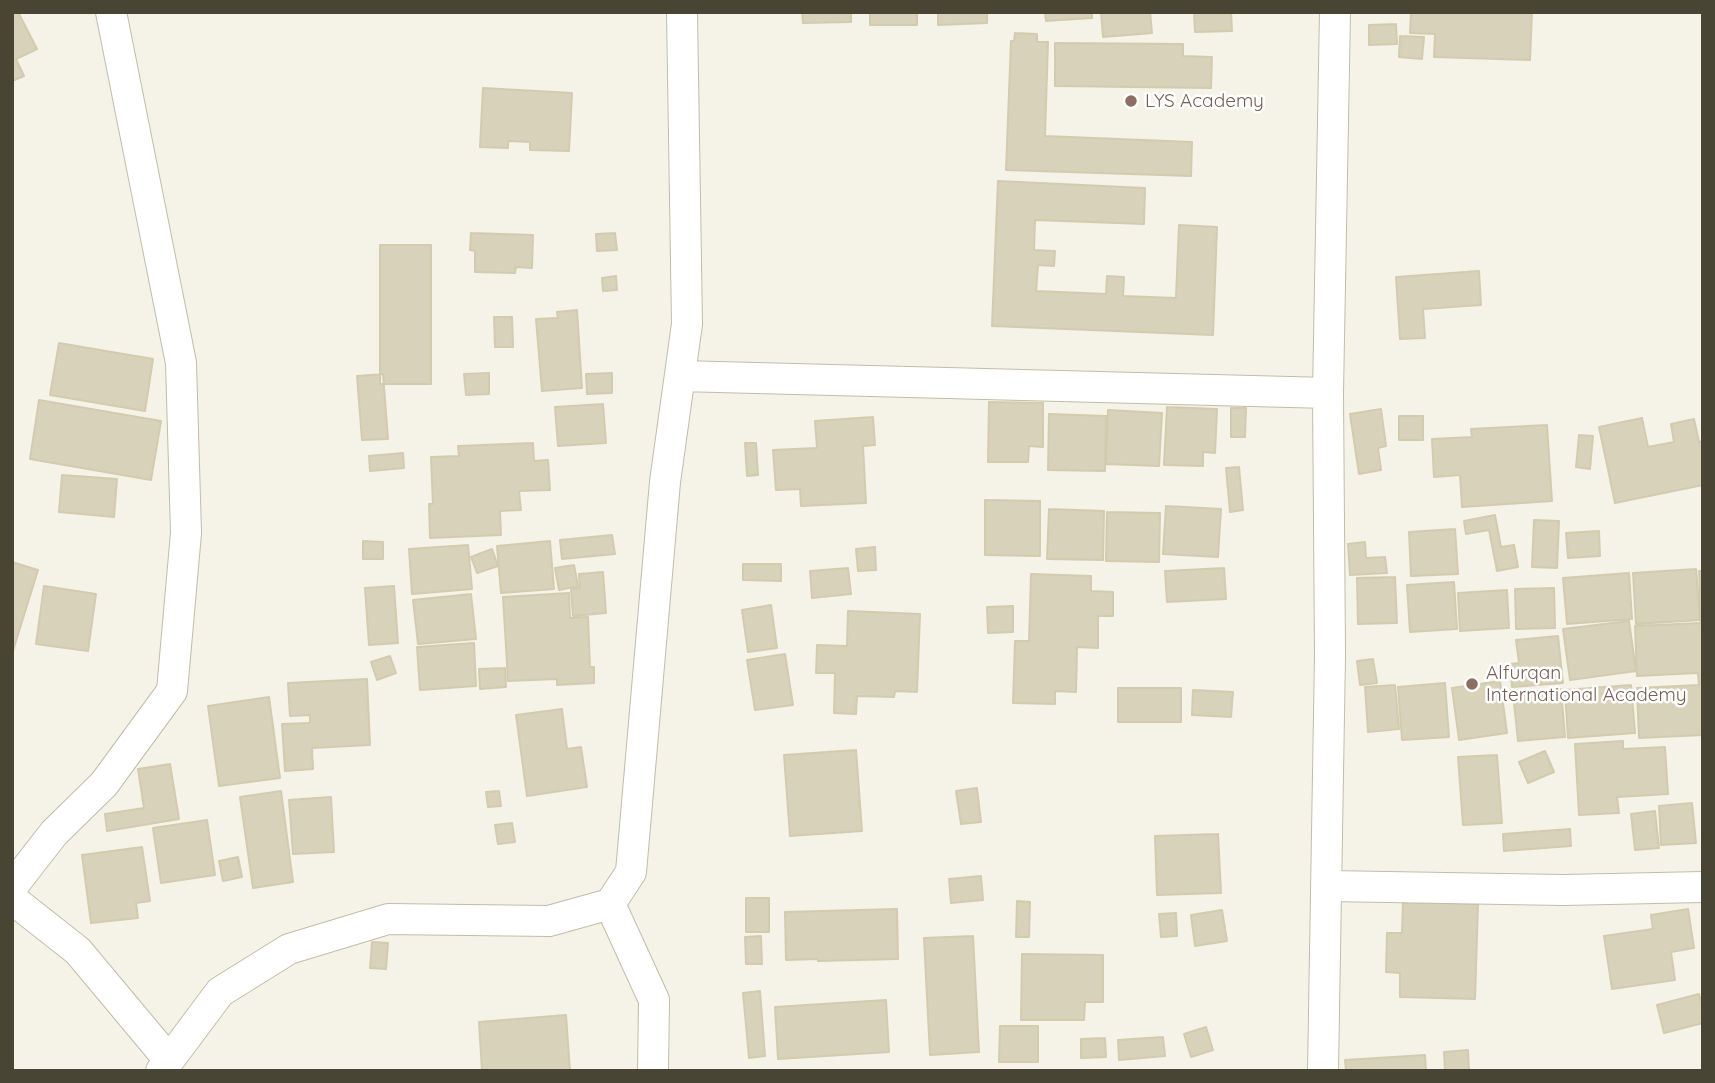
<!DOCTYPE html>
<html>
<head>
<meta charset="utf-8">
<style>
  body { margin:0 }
  #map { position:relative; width:1715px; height:1083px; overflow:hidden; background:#f5f3e7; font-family:Quicksand,sans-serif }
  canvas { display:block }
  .frame { position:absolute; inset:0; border:14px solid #494535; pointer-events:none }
</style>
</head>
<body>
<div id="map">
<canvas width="1715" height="1083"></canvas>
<div class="frame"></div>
</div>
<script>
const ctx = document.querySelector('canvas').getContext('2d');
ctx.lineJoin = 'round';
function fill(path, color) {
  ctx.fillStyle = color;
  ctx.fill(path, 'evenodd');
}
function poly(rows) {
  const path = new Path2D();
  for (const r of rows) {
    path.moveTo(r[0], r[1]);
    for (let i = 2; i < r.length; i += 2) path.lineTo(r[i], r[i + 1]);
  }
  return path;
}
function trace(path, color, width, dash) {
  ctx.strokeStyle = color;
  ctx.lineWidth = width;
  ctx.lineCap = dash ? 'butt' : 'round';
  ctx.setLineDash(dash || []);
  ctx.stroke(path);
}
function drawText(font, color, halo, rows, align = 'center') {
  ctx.font = font + ' Quicksand,sans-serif';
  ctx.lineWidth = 5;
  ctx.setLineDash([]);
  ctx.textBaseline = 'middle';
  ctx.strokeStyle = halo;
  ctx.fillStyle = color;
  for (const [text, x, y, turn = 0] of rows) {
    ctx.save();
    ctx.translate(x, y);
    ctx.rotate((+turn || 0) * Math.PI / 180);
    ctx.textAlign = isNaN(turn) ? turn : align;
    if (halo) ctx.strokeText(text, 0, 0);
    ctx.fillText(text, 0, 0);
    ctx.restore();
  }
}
const building = poly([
  [12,12,18,12,37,49,16,59,24,76,12,81,12,12],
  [802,12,851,12,851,22,803,23,802,12],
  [870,12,917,12,917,25,870,25,870,12],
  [938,12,987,12,987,23,938,25,938,12],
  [1045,12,1092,12,1092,18,1046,21,1045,12],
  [1101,12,1150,12,1152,33,1103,37,1101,12],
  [1194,12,1231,12,1232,31,1195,32,1194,12],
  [1411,12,1532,12,1530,60,1434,57,1435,34,1410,33,1411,12],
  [1396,24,1397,44,1369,45,1369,25,1396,24],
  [1015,33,1037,34,1037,42,1048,42,1045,136,1192,142,1191,176,1006,170,1011,41,1014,41,1015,33],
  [1400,36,1424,37,1422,59,1399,57,1400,36],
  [1055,43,1183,44,1183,56,1212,57,1211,88,1055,86,1055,43],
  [483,88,572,93,569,151,530,150,530,142,508,141,508,148,480,147,483,88],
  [998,181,1145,188,1144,224,1035,220,1034,250,1055,251,1054,266,1038,265,1036,291,1106,294,1107,276,1124,277,1123,296,1176,298,1179,225,1217,227,1213,335,992,326,998,181],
  [471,233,533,235,532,268,516,267,515,273,475,272,475,251,470,250,471,233],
  [615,233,617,250,597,251,596,234,615,233],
  [380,245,431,245,431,384,380,384,380,245],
  [1479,271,1481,305,1423,309,1425,338,1400,339,1396,277,1479,271],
  [616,276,617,290,603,291,602,278,616,276],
  [577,310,582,388,542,391,536,319,558,318,557,312,577,310],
  [494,317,512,317,513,347,495,347,494,317],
  [59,343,153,359,145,411,50,395,59,343],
  [489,373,489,394,466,395,464,374,489,373],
  [612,373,612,393,587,394,586,374,612,373],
  [383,374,388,439,362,440,357,376,383,374],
  [39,400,161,421,151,480,30,459,39,400],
  [989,402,1043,403,1043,447,1029,446,1028,462,988,462,989,402],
  [603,404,606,443,558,446,555,407,603,404],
  [1167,407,1217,409,1215,453,1203,452,1203,466,1164,465,1167,407],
  [1231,408,1246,408,1245,437,1231,437,1231,408],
  [1381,409,1386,446,1378,448,1381,470,1359,474,1350,414,1381,409],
  [1108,410,1162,413,1159,466,1106,464,1108,410],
  [1049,414,1106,416,1105,471,1048,470,1049,414],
  [1399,416,1423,416,1423,440,1399,440,1399,416],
  [873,417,875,445,863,446,866,503,801,506,800,489,776,490,773,450,817,448,815,421,873,417],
  [1642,418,1648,447,1674,442,1671,424,1694,419,1699,442,1703,441,1703,485,1615,503,1599,427,1642,418],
  [1547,425,1552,501,1462,507,1460,475,1434,477,1432,439,1472,437,1471,429,1547,425],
  [1579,435,1593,436,1590,469,1576,467,1579,435],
  [533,443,534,461,548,460,550,490,519,491,521,510,500,511,501,535,430,538,429,504,433,504,431,457,459,456,458,446,533,443],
  [745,443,756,443,758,475,747,476,745,443],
  [403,453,404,468,370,471,369,456,403,453],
  [1239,467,1243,510,1230,512,1226,468,1239,467],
  [62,475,117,479,114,517,59,512,62,475],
  [985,500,1040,501,1040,556,985,555,985,500],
  [1166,506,1221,509,1218,557,1163,554,1166,506],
  [1049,509,1104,511,1103,560,1047,559,1049,509],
  [1107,512,1160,513,1159,562,1106,561,1107,512],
  [1495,515,1501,547,1514,545,1518,567,1497,571,1489,530,1466,534,1464,521,1495,515],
  [1534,520,1559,521,1557,568,1532,567,1534,520],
  [1455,529,1458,574,1411,576,1409,532,1455,529],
  [1599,531,1600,556,1568,558,1566,533,1599,531],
  [612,535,615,554,562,559,560,540,612,535],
  [363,541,383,542,383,559,363,559,363,541],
  [550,541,554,589,501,593,497,546,550,541],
  [1365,542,1366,558,1385,557,1387,573,1350,575,1348,544,1365,542],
  [468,545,472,589,412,594,409,549,468,545],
  [875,547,876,570,858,571,856,549,875,547],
  [492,549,498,566,477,573,471,557,492,549],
  [12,562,38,570,12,654,12,562],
  [743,564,781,564,781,581,743,580,743,564],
  [574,565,578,586,559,590,555,568,574,565],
  [848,568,851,594,812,598,810,571,848,568],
  [1224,568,1226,599,1167,602,1165,571,1224,568],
  [1696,569,1700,620,1636,624,1633,573,1696,569],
  [1699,571,1703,571,1703,735,1639,738,1637,688,1699,685,1698,673,1637,676,1635,626,1701,623,1699,571],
  [603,572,606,613,573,616,571,589,580,588,579,574,603,572],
  [1629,573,1632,619,1567,624,1563,578,1629,573],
  [1031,574,1091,576,1091,591,1113,592,1113,616,1098,616,1098,648,1077,647,1076,692,1055,691,1055,704,1013,703,1015,641,1029,641,1031,574],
  [1395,577,1397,623,1358,624,1357,578,1395,577],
  [1454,582,1457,629,1410,632,1407,585,1454,582],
  [44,586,96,594,88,651,36,644,44,586],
  [394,586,398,643,369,645,365,588,394,586],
  [1554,588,1555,628,1516,629,1515,589,1554,588],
  [1507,590,1509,628,1460,631,1458,593,1507,590],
  [569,593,570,618,588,617,590,667,594,667,594,683,557,685,557,679,508,681,503,597,569,593],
  [471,594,476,639,418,644,413,600,471,594],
  [771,605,777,648,748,652,742,610,771,605],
  [1013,606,1013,632,988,633,987,607,1013,606],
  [848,611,920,614,917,692,895,691,894,697,857,696,856,714,834,713,835,673,816,673,817,645,847,646,848,611],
  [1629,621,1636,671,1570,680,1563,629,1629,621],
  [1558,636,1563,683,1512,687,1510,664,1519,663,1516,640,1558,636],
  [474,643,476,686,420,690,417,647,474,643],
  [785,654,793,705,755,710,747,660,785,654],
  [390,656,396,673,377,680,371,662,390,656],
  [1373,659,1377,683,1360,685,1357,661,1373,659],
  [505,668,506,687,480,689,479,669,505,668],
  [367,679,370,745,312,748,313,769,285,771,282,724,310,723,310,715,290,716,288,683,367,679],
  [1500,681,1507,733,1459,740,1452,688,1500,681],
  [1445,683,1449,737,1402,740,1398,687,1445,683],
  [1395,685,1399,729,1368,732,1365,687,1395,685],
  [1631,685,1635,733,1568,738,1565,690,1631,685],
  [1118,688,1181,688,1181,722,1118,722,1118,688],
  [1561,689,1565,737,1518,741,1513,693,1561,689],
  [1193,690,1233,692,1231,717,1192,715,1193,690],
  [269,697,280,778,219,786,208,706,269,697],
  [562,709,567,749,581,747,587,787,527,796,516,715,562,709],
  [1623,741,1623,749,1665,747,1668,794,1617,797,1619,813,1579,815,1575,744,1623,741],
  [856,750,862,831,790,836,784,755,856,750],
  [1545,751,1554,772,1528,783,1519,762,1545,751],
  [1497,755,1502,823,1463,825,1458,757,1497,755],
  [170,764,179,819,107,831,105,814,144,808,138,769,170,764],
  [977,788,981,822,961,824,956,791,977,788],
  [281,791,293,882,253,888,240,797,281,791],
  [499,791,501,806,488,807,486,792,499,791],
  [331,797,334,852,293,854,289,800,331,797],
  [1692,803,1696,843,1661,845,1659,806,1692,803],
  [1655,811,1659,848,1635,850,1631,814,1655,811],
  [207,820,215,875,161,883,153,828,207,820],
  [512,823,515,842,498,844,495,825,512,823],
  [1570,829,1571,846,1504,851,1503,834,1570,829],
  [1218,834,1221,893,1157,895,1155,836,1218,834],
  [142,847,150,901,136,903,138,918,91,923,82,855,142,847],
  [238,857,242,877,223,881,219,861,238,857],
  [981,876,983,900,951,903,949,879,981,876],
  [746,898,769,898,769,932,746,932,746,898],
  [1017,901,1030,902,1029,937,1016,937,1017,901],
  [1403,902,1478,904,1475,999,1400,997,1400,973,1386,972,1387,933,1402,933,1403,902],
  [897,909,898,959,818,961,818,959,786,960,785,912,897,909],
  [1688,909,1694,948,1671,952,1675,980,1612,989,1604,936,1653,929,1651,915,1688,909],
  [1222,910,1227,941,1195,946,1191,915,1222,910],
  [1176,913,1177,936,1161,937,1159,914,1176,913],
  [761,936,762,964,746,964,745,937,761,936],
  [973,936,979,1052,930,1055,924,938,973,936],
  [372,942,388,943,386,969,370,968,372,942],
  [1022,954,1103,955,1103,1002,1085,1002,1084,1020,1021,1020,1022,954],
  [760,991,765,1056,749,1058,743,993,760,991],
  [1699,994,1703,1007,1703,1023,1664,1033,1657,1005,1699,994],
  [886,1000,889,1052,778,1059,775,1007,886,1000],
  [566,1015,570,1071,482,1071,479,1022,566,1015],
  [1000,1026,1038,1026,1038,1062,999,1062,1000,1026],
  [1206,1027,1213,1050,1191,1057,1184,1034,1206,1027],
  [1163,1037,1165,1056,1119,1060,1118,1040,1163,1037],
  [1105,1038,1106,1057,1081,1058,1081,1039,1105,1038],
  [1468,1050,1469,1071,1445,1071,1444,1052,1468,1050],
  [1425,1055,1426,1071,1346,1071,1345,1060,1425,1055]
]);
fill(building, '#d8d2bb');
trace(building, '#d3cbae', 2);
const street = poly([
  [680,376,1328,393],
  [1328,886,1563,890,1703,887],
  [12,887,54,833,104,784,172,691,186,533,181,363,111,12],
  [12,899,78,951,169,1060],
  [610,904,654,1000,653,1071],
  [161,1071,220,992,289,949,388,919,549,921,610,904,631,872,665,482,687,324,682,12],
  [1323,1071,1330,655,1328,393,1335,12]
]);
trace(street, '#c2bda9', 32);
trace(street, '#fff', 30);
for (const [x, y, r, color] of [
  [1131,101,7,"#8d6e63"],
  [1472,684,7,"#8d6e63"]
]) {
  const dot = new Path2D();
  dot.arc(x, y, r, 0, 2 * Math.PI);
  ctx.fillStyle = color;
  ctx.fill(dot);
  trace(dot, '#fff', 2.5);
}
drawText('19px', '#785e54', '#fff', [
  ["LYS Academy",1145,101],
  ["Alfurqan",1486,673],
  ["International Academy",1486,695]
], 'left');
</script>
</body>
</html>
